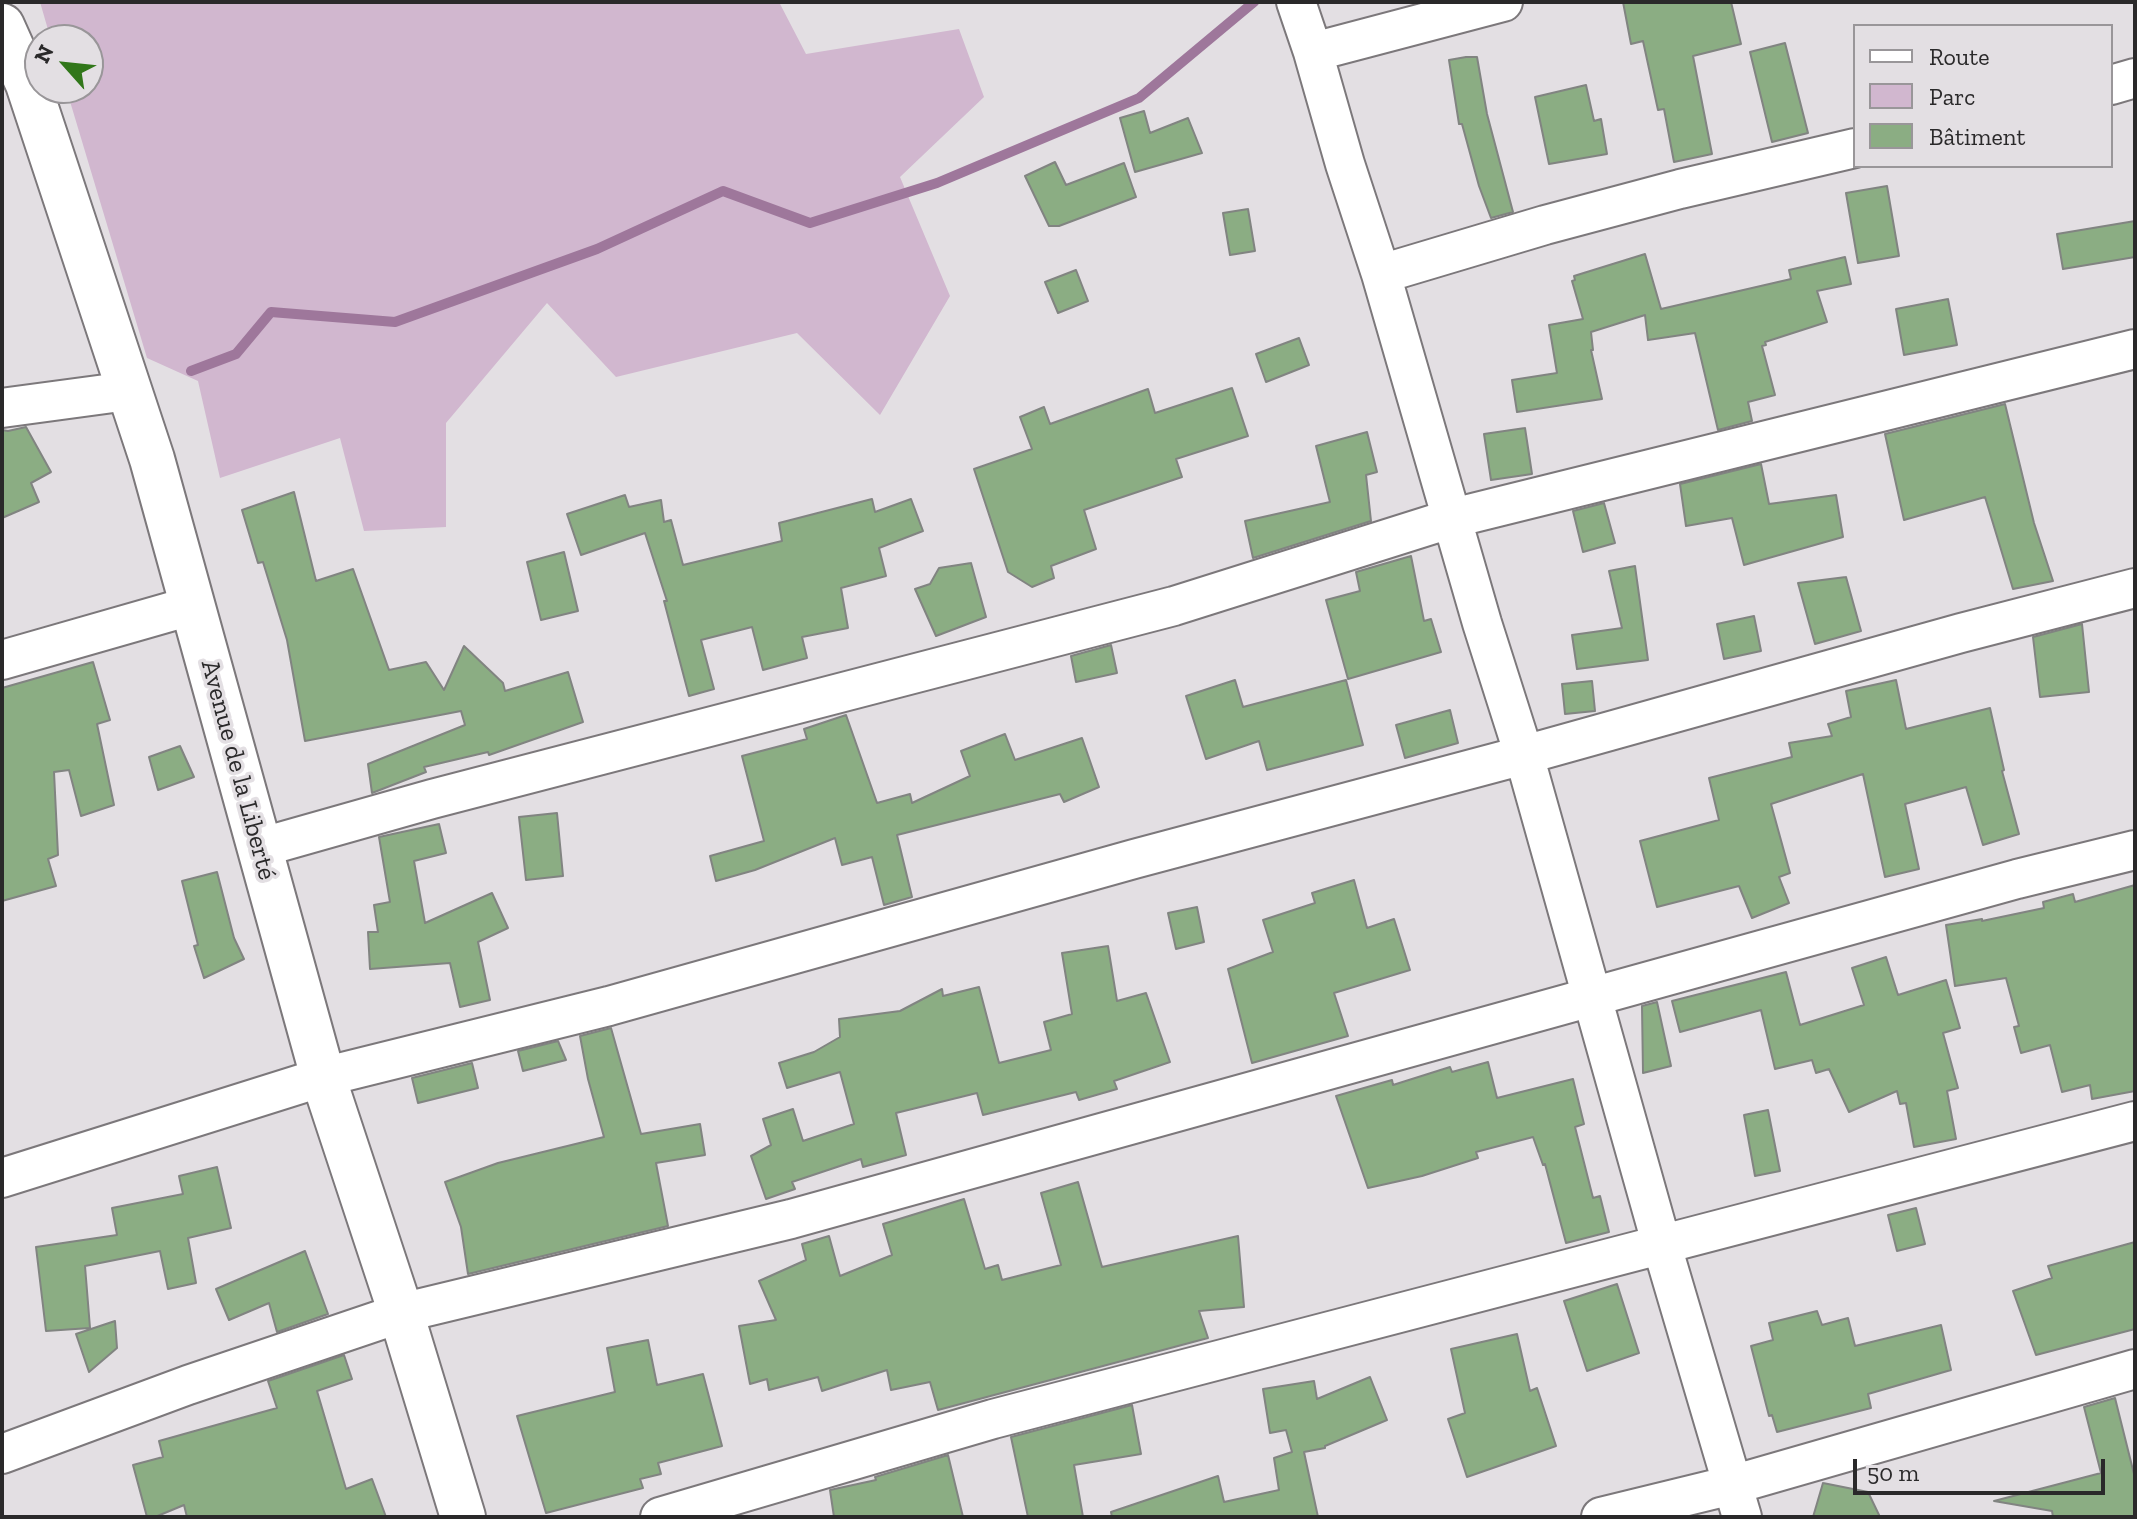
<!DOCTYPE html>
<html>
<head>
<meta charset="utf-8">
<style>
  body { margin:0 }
  #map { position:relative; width:2137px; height:1519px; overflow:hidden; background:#e3dfe3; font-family:"Zilla Slab",serif }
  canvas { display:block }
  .frame { position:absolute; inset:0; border:4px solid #2a292a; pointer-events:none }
  .legend { position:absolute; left:1853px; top:24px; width:260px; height:144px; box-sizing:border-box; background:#e3dfe3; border:2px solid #999699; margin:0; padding:10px 14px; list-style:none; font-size:24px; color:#2a292a }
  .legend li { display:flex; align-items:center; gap:16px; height:40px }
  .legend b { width:40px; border:2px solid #999699 }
  .north { position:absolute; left:24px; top:24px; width:80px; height:80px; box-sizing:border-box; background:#e3dfe3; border:2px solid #999699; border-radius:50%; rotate:297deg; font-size:22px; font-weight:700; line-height:32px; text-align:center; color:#2a292a }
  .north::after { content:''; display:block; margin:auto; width:28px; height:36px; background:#31771a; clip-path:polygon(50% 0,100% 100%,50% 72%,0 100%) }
  .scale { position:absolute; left:1853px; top:1459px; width:252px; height:36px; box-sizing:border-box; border:4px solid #2a292a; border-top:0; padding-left:10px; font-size:24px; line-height:28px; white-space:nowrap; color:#2a292a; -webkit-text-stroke:6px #e3dfe3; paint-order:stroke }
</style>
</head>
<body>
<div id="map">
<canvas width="2137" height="1519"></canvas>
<div class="frame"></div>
<ul class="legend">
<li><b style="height:10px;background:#fff"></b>Route</li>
<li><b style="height:22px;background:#d1b7cf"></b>Parc</li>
<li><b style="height:22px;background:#8bad83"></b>Bâtiment</li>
</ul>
<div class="north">N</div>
<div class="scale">50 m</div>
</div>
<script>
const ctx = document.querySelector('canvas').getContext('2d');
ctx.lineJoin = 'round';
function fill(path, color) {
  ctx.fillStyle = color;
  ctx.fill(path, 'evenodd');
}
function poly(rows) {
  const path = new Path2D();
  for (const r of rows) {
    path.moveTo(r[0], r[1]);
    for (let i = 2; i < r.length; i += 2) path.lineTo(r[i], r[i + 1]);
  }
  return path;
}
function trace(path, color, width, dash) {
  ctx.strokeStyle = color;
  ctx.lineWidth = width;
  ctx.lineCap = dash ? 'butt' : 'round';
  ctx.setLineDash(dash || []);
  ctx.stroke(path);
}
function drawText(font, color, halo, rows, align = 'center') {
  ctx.font = font + ' "Zilla Slab",serif';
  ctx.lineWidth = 7;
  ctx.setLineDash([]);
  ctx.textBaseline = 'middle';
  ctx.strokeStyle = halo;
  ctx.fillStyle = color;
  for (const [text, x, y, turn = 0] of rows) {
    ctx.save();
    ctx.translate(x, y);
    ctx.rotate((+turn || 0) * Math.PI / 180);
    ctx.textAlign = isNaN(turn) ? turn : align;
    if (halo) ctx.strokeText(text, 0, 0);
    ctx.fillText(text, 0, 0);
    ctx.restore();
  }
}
fill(poly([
  [40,2,779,2,806,54,959,29,984,97,900,177,950,296,880,415,797,333,616,377,547,303,446,423,446,527,364,531,340,438,220,478,198,381,147,358,66,88,88,88,88,40,51,40]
]), '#d1b7cf');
trace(poly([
  [191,371,236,354,271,312,395,322,597,249,723,191,810,223,937,183,1139,98,1254,2]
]), '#9e779b', 10);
const building = poly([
  [1623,2,1731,2,1741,44,1693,56,1712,154,1674,162,1664,109,1658,110,1643,41,1631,44,1623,2],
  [1785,43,1808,133,1772,142,1750,52,1785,43],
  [1466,57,1477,57,1487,114,1513,212,1491,218,1479,186,1462,124,1459,124,1449,60,1466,57],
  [1586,85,1594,121,1601,119,1607,154,1549,164,1535,97,1586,85],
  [1144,111,1150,133,1188,118,1202,153,1135,172,1120,118,1144,111],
  [1055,162,1066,185,1124,163,1136,197,1059,226,1049,226,1025,176,1055,162],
  [1887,186,1899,256,1858,263,1846,193,1887,186],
  [1248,209,1255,251,1230,255,1223,213,1248,209],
  [2135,221,2135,257,2063,269,2057,234,2135,221],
  [1645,254,1661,309,1791,279,1789,270,1845,257,1851,284,1817,291,1827,322,1765,342,1766,345,1762,346,1775,395,1748,402,1752,421,1718,430,1695,333,1648,340,1645,315,1591,332,1593,350,1591,350,1602,399,1517,412,1512,380,1557,373,1549,325,1583,319,1572,281,1575,280,1574,276,1645,254],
  [1076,270,1088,301,1058,313,1045,282,1076,270],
  [1948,299,1957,345,1904,355,1896,309,1948,299],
  [1299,338,1309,365,1266,382,1256,354,1299,338],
  [1232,388,1248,436,1176,459,1182,477,1084,510,1096,549,1051,566,1054,578,1032,587,1008,572,974,469,1032,449,1020,417,1044,407,1050,424,1148,389,1155,413,1232,388],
  [2005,404,2034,523,2053,581,2013,589,1985,497,1904,520,1885,434,2005,404],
  [26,427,51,472,31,483,39,502,2,518,2,430,8,431,26,427],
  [1525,428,1532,474,1491,480,1484,434,1525,428],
  [1367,432,1377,472,1366,475,1371,521,1253,558,1245,521,1330,502,1316,446,1367,432],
  [1761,464,1769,504,1836,495,1843,537,1744,565,1732,518,1686,526,1680,484,1761,464],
  [294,492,316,581,353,569,389,670,426,662,444,690,464,646,503,683,505,691,568,672,583,722,489,755,488,752,424,767,426,772,372,793,368,764,465,725,461,711,305,741,287,640,263,562,258,563,242,510,294,492],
  [625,495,629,507,661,500,664,522,671,520,683,565,782,541,779,523,872,499,875,512,911,499,923,531,879,548,886,576,841,588,848,628,802,637,807,658,763,670,752,627,701,640,714,689,689,696,664,601,667,601,645,533,581,555,567,514,625,495],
  [1604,503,1615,543,1583,552,1573,511,1604,503],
  [564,552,578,611,541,620,527,562,564,552],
  [1411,556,1424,621,1431,619,1441,652,1348,679,1326,600,1360,591,1356,572,1411,556],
  [971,563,986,617,936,636,915,589,930,584,939,568,971,563],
  [1635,566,1648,660,1577,669,1572,635,1622,628,1609,571,1635,566],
  [1846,577,1861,631,1815,644,1798,583,1846,577],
  [1754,616,1761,651,1724,659,1717,624,1754,616],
  [2082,624,2089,692,2040,697,2033,637,2082,624],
  [1111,645,1117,673,1076,682,1071,656,1111,645],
  [93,662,110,720,97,724,114,805,81,816,69,770,54,772,58,855,48,859,56,886,2,901,2,688,93,662],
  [1235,680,1243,707,1346,680,1363,745,1267,770,1259,741,1206,759,1186,696,1235,680],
  [1896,680,1906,729,1990,708,2004,770,2002,771,2019,834,1983,845,1966,787,1905,804,1919,869,1885,877,1863,774,1771,804,1790,873,1779,877,1789,903,1752,918,1739,886,1657,907,1640,841,1719,820,1709,778,1792,757,1789,743,1832,736,1828,724,1851,717,1846,691,1896,680],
  [1592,681,1595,711,1565,714,1562,684,1592,681],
  [1450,710,1458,743,1405,758,1396,725,1450,710],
  [846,715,877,803,910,794,912,803,970,776,961,751,1005,734,1015,760,1082,738,1099,787,1064,802,1060,794,897,835,912,897,884,905,872,857,842,865,835,838,755,870,716,881,710,856,764,841,742,756,807,739,804,729,846,715],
  [180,746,194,777,158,790,149,757,180,746],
  [557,813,563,876,526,880,519,817,557,813],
  [439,824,446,853,414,861,425,923,492,893,508,928,478,942,490,1000,460,1007,450,963,370,969,368,932,378,932,374,905,390,902,379,837,439,824],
  [217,872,234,938,244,959,204,978,194,946,198,945,182,881,217,872],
  [1354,880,1367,928,1394,919,1410,970,1334,993,1348,1036,1252,1063,1228,969,1273,952,1263,920,1315,903,1312,893,1354,880],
  [2135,885,2135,1091,2092,1099,2090,1085,2062,1092,2050,1045,2021,1053,2014,1027,2019,1026,2006,978,1955,986,1946,925,1982,919,1982,921,2044,908,2043,902,2073,894,2075,902,2135,885],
  [1197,907,1204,942,1176,949,1168,913,1197,907],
  [1108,946,1117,1001,1146,993,1170,1062,1114,1081,1117,1089,1079,1100,1076,1092,983,1115,977,1093,896,1113,906,1155,863,1167,861,1159,792,1182,795,1189,766,1199,751,1156,771,1145,763,1119,793,1109,803,1141,854,1124,840,1072,787,1088,779,1063,814,1052,840,1037,839,1019,900,1011,942,989,943,996,979,987,999,1063,1051,1050,1044,1022,1072,1014,1062,953,1108,946],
  [1886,957,1898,995,1946,980,1960,1028,1943,1033,1958,1088,1947,1091,1956,1139,1914,1147,1906,1103,1900,1104,1897,1091,1849,1112,1829,1069,1816,1073,1812,1060,1775,1069,1761,1010,1680,1032,1672,1001,1786,972,1800,1025,1864,1005,1852,968,1886,957],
  [1657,1002,1671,1066,1643,1073,1642,1006,1657,1002],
  [611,1028,641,1134,700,1124,705,1155,656,1163,668,1226,468,1274,461,1227,445,1182,498,1163,604,1137,588,1079,580,1036,611,1028],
  [558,1041,566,1060,523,1071,518,1051,558,1041],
  [1488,1062,1497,1098,1573,1079,1584,1124,1575,1127,1593,1198,1600,1196,1609,1232,1566,1243,1545,1164,1543,1165,1533,1137,1476,1152,1478,1158,1422,1176,1368,1188,1336,1096,1392,1080,1393,1085,1450,1067,1452,1072,1488,1062],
  [472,1063,478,1088,418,1103,412,1078,472,1063],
  [1768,1110,1780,1171,1755,1176,1744,1115,1768,1110],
  [217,1167,231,1228,188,1238,196,1283,168,1289,160,1251,85,1266,90,1328,46,1331,36,1247,117,1235,112,1208,183,1194,179,1176,217,1167],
  [1078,1182,1102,1267,1238,1236,1244,1307,1199,1311,1208,1338,938,1410,930,1382,891,1390,887,1370,822,1391,818,1377,769,1390,767,1379,750,1384,739,1326,776,1320,759,1281,806,1260,802,1244,829,1236,840,1276,892,1255,883,1224,964,1199,985,1269,998,1265,1002,1280,1061,1265,1041,1193,1078,1182],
  [1916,1208,1925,1244,1897,1251,1888,1215,1916,1208],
  [2135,1242,2135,1329,2036,1355,2013,1291,2052,1278,2048,1266,2135,1242],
  [305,1251,328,1314,277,1332,269,1303,229,1320,216,1289,305,1251],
  [1617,1284,1639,1353,1587,1371,1564,1301,1617,1284],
  [1817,1311,1822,1325,1848,1318,1855,1346,1941,1325,1951,1370,1868,1394,1871,1408,1777,1432,1772,1415,1769,1416,1751,1346,1773,1340,1769,1323,1817,1311],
  [115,1321,117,1348,89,1372,76,1334,115,1321],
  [1517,1334,1530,1391,1537,1388,1556,1446,1467,1477,1448,1419,1465,1413,1451,1349,1517,1334],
  [648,1340,657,1385,703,1374,722,1446,658,1463,661,1474,640,1479,643,1488,546,1513,517,1416,615,1392,607,1348,648,1340],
  [344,1355,352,1379,317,1391,346,1489,372,1479,386,1517,187,1517,184,1505,155,1517,147,1517,133,1465,163,1457,159,1441,277,1408,268,1381,344,1355],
  [1370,1377,1387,1420,1325,1446,1325,1448,1304,1452,1318,1517,1112,1517,1111,1512,1218,1476,1224,1502,1279,1490,1274,1458,1292,1452,1286,1430,1270,1433,1263,1389,1314,1381,1317,1399,1370,1377],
  [2115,1398,2135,1478,2135,1517,2053,1517,2052,1511,1994,1501,2101,1473,2084,1407,2115,1398],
  [1132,1405,1141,1454,1074,1465,1083,1517,1028,1517,1011,1437,1132,1405],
  [948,1455,963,1517,834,1517,830,1490,876,1480,875,1477,948,1455],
  [1823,1483,1868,1492,1880,1517,1813,1517,1823,1483]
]);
fill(building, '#8bad83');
trace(building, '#818481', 2);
const minor = poly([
  [1296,2,1313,52,1345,164,1381,274,1482,623,1524,755,1662,1246,1742,1517],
  [1313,52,1503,2],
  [2111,85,2135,78],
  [1381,274,1545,225,1680,189,1855,148],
  [2,408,128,391],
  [2,660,194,605],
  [259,848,432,799,1174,606,1453,518,2135,349],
  [2,1178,323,1077,609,1006,1134,859,1524,755,1961,633,2135,588],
  [2,1454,188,1385,401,1313,791,1219,2017,879,2135,850],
  [660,1517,993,1419,2135,1121],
  [1601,1517,1732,1485,2135,1369]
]);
const tertiary = poly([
  [2,26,28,84,152,459,323,1077,401,1313,463,1517]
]);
trace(minor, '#7c787b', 42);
trace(tertiary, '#7c787b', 48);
trace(minor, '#fff', 38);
trace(tertiary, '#fff', 44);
drawText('26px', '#2a292a', '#e3dfe3', [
  ["Avenue de la Liberté",238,770,75]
]);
</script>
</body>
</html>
